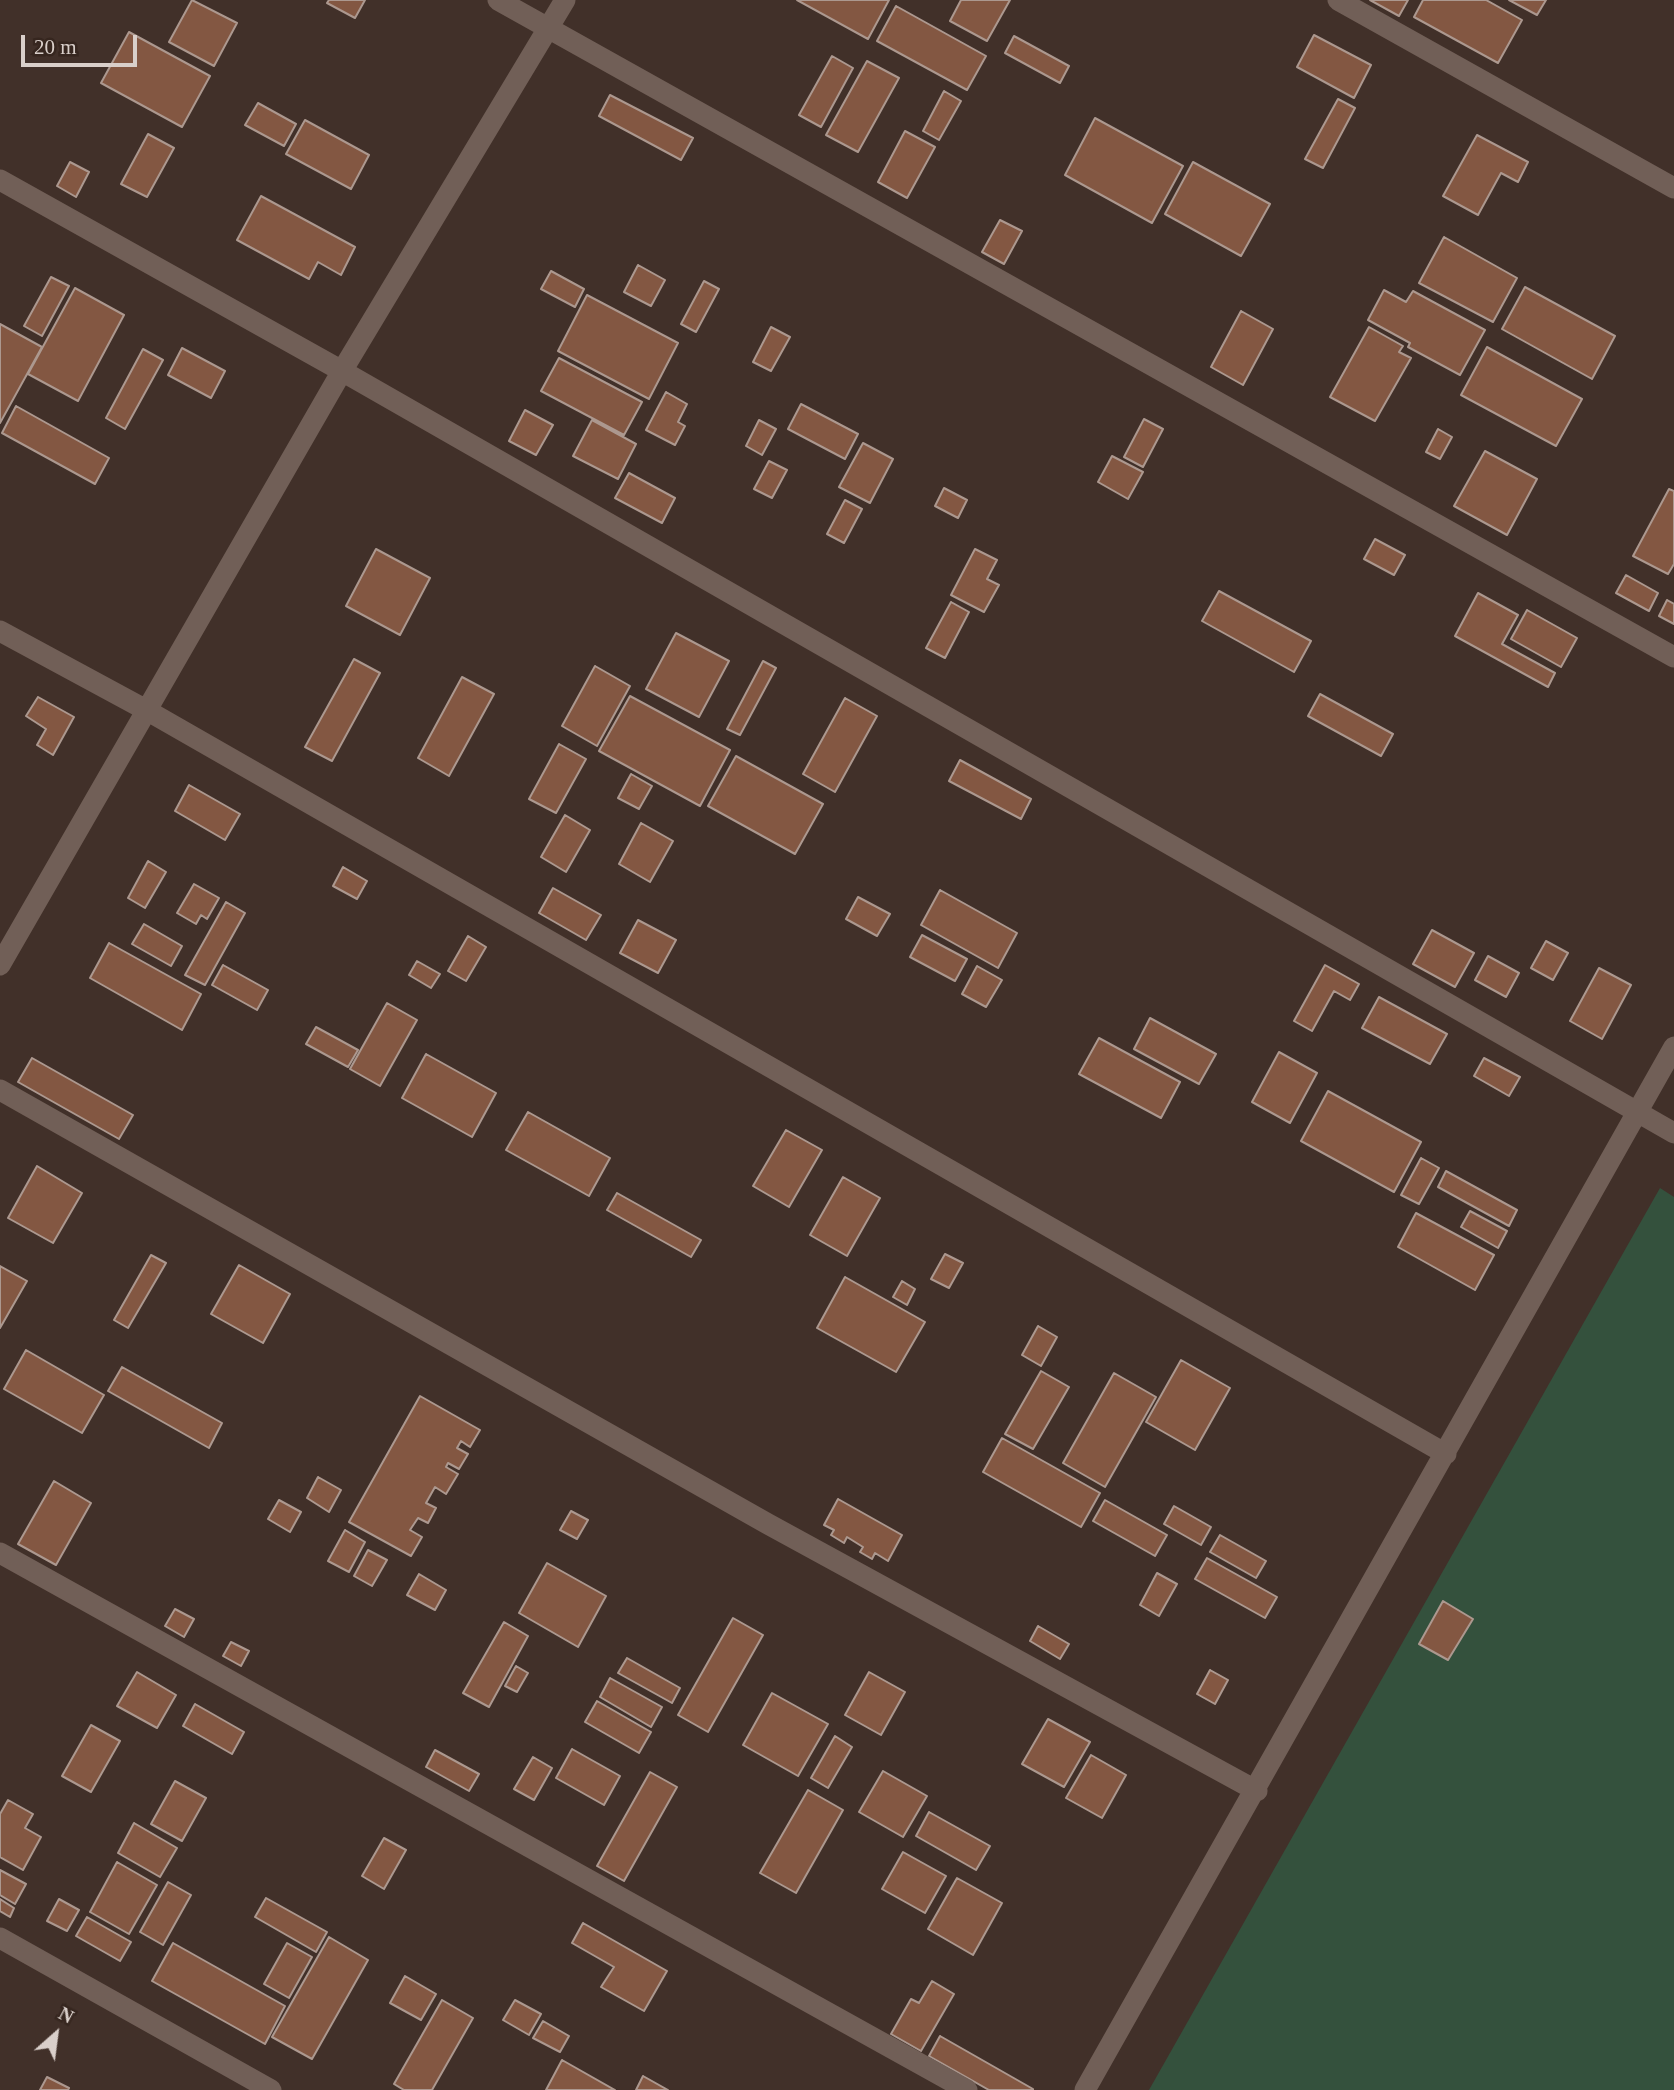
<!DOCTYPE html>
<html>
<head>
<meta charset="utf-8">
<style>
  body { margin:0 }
  #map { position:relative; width:1674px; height:2090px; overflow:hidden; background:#413029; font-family:Georgia,serif }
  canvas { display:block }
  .north { position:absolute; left:21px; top:1999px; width:70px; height:70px; -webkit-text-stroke:5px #36261f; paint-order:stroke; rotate:28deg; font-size:19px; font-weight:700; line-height:28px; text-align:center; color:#d9cfca }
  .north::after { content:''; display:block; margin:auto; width:24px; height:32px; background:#d9cfca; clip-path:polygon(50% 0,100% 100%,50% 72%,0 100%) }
  .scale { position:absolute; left:21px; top:35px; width:116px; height:32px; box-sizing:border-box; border:4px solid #d9cfca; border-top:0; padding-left:9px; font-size:21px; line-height:24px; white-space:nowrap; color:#d9cfca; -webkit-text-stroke:5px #36261f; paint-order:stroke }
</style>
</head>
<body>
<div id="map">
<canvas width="1674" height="2090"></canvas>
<div class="north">N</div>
<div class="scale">20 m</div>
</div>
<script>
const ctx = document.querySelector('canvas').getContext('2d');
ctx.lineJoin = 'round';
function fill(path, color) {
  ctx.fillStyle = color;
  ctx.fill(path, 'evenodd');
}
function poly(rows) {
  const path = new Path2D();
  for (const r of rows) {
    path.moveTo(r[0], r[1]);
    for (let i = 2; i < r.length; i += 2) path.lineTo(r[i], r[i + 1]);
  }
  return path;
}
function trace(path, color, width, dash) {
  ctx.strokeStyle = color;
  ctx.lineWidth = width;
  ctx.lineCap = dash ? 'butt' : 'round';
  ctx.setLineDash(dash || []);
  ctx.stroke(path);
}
fill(poly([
  [1660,1188,1674,1197,1674,2090,1149,2090]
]), '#34513d');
const building = poly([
  [192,0,237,23,214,66,169,42,192,0],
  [329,0,365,0,355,18,327,3,329,0],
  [797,0,889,0,868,39,797,0],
  [961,0,1010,0,987,41,950,21,961,0],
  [1370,0,1408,0,1399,16,1370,0],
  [1423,0,1486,0,1522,20,1498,63,1414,17,1423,0],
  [1509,0,1546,0,1537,15,1509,0],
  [896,6,986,56,967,90,877,41,896,6],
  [129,32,210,76,182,127,101,83,129,32],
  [1314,35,1371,65,1354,98,1297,67,1314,35],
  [1014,36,1069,66,1060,83,1005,53,1014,36],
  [832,56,853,68,821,127,799,115,832,56],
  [867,61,899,78,858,152,826,135,867,61],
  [944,91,961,101,939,140,923,131,944,91],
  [610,95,693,138,681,160,599,116,610,95],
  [1338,99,1355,108,1323,168,1305,159,1338,99],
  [258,103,296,124,284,146,245,125,258,103],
  [1095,118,1183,166,1152,223,1065,175,1095,118],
  [305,120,369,155,351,189,286,154,305,120],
  [905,131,935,147,907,198,878,182,905,131],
  [148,134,174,148,147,197,121,184,148,134],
  [1477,135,1528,162,1518,182,1501,173,1478,215,1443,196,1477,135],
  [70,162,89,172,76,197,57,186,70,162],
  [1193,162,1270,204,1241,256,1165,214,1193,162],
  [261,196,355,247,341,275,318,262,309,279,237,240,261,196],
  [1000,220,1022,231,1004,264,982,252,1000,220],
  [1444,237,1517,278,1493,322,1419,283,1444,237],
  [638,265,665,280,651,306,624,292,638,265],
  [551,271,584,289,575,307,541,289,551,271],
  [51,277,69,286,42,336,24,326,51,277],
  [704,281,719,289,696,332,681,324,704,281],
  [1525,287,1615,336,1592,379,1502,329,1525,287],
  [75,288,124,315,78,401,28,374,75,288],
  [1384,290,1406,302,1413,291,1485,330,1460,375,1408,347,1410,343,1368,320,1384,290],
  [587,295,678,343,649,399,558,351,587,295],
  [1241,311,1273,329,1243,385,1211,367,1241,311],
  [0,324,42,347,0,423,0,324],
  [771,327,790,337,771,371,753,362,771,327],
  [1369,327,1403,346,1399,352,1411,358,1375,421,1330,397,1369,327],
  [1487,347,1582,399,1556,446,1461,395,1487,347],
  [182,348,225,371,211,398,168,375,182,348],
  [143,349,163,360,125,429,106,418,143,349],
  [559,358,642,402,624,435,541,391,559,358],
  [666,392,687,404,678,422,685,426,675,445,646,430,666,392],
  [801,404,858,434,845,459,788,429,801,404],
  [16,406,109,458,95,484,2,433,16,406],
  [525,410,553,425,536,455,509,441,525,410],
  [1144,419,1163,429,1143,467,1124,457,1144,419],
  [592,420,636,444,618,479,573,456,592,420],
  [759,420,776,429,762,455,746,446,759,420],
  [1438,429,1452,437,1440,459,1426,452,1438,429],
  [863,443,893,459,870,503,839,487,863,443],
  [1485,451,1537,479,1507,535,1454,506,1485,451],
  [1112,456,1143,472,1128,499,1098,482,1112,456],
  [769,461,787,470,772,498,754,489,769,461],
  [629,473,675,498,662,523,615,498,629,473],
  [944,488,967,500,958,518,935,506,944,488],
  [1669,489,1674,491,1674,564,1668,574,1633,556,1669,489],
  [845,500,862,509,844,543,827,534,845,500],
  [1375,539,1405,555,1394,575,1364,559,1375,539],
  [376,549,430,578,400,635,346,606,376,549],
  [975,549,997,560,987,579,999,585,984,612,951,595,975,549],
  [1626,575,1658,593,1649,611,1616,593,1626,575],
  [1219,591,1311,641,1294,672,1202,621,1219,591],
  [1478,593,1518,615,1502,644,1555,673,1548,687,1455,636,1478,593],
  [1667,600,1674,604,1674,624,1659,616,1667,600],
  [951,602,969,612,945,658,926,648,951,602],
  [1527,610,1577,638,1561,667,1511,639,1527,610],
  [676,633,729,661,699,717,646,689,676,633],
  [354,659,380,673,332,761,305,747,354,659],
  [763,661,776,668,740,735,727,729,763,661],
  [595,666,630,686,597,746,562,726,595,666],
  [462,677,494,694,449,776,418,758,462,677],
  [1320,694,1393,734,1381,756,1308,716,1320,694],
  [630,696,730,750,700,806,599,751,630,696],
  [38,697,74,717,53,755,37,745,46,729,26,716,38,697],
  [845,698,877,716,835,792,803,774,845,698],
  [559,744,586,759,556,813,529,799,559,744],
  [736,756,823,804,795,854,708,806,736,756],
  [960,760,1031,799,1021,819,949,781,960,760],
  [631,774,652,786,639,809,618,798,631,774],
  [189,785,240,814,225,840,175,811,189,785],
  [565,815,590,830,566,872,541,857,565,815],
  [641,823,673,841,650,882,619,864,641,823],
  [148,861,166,872,145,908,128,898,148,861],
  [343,867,367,881,357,899,333,886,343,867],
  [194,884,219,898,207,919,201,915,196,924,177,913,194,884],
  [553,888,601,915,586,940,539,913,553,888],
  [940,890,1017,933,998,968,921,925,940,890],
  [858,897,890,914,877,936,846,919,858,897],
  [226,902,245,913,205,985,185,975,226,902],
  [638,920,676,940,658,973,620,953,638,920],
  [144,924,182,946,171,966,132,944,144,924],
  [1432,930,1474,953,1455,987,1413,964,1432,930],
  [922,935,967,959,955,981,910,957,922,935],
  [468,936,486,947,466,981,448,971,468,936],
  [1546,941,1568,953,1553,980,1531,968,1546,941],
  [109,943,201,994,182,1030,90,978,109,943],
  [1488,956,1519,973,1506,997,1475,980,1488,956],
  [417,961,440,974,431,988,409,975,417,961],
  [223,965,268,990,257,1010,212,985,223,965],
  [1325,965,1359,984,1350,1000,1334,991,1312,1031,1294,1021,1325,965],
  [977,966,1002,980,986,1007,962,994,977,966],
  [1599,968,1631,985,1602,1039,1570,1021,1599,968],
  [1379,997,1447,1034,1430,1064,1362,1028,1379,997],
  [387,1003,417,1020,380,1086,350,1069,387,1003],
  [1150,1018,1216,1054,1199,1084,1134,1049,1150,1018],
  [316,1027,358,1050,348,1067,306,1044,316,1027],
  [1099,1038,1180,1082,1161,1118,1079,1074,1099,1038],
  [1279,1052,1317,1073,1290,1123,1252,1102,1279,1052],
  [426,1054,496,1093,472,1137,402,1098,426,1054],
  [32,1058,133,1115,119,1139,18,1082,32,1058],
  [1484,1058,1520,1077,1509,1096,1474,1076,1484,1058],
  [1328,1091,1421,1142,1394,1192,1301,1141,1328,1091],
  [528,1112,610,1158,589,1196,506,1150,528,1112],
  [786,1130,822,1150,789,1207,753,1186,786,1130],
  [1421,1158,1439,1168,1419,1204,1401,1195,1421,1158],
  [37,1166,82,1193,53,1243,8,1218,37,1166],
  [1446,1171,1517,1210,1509,1226,1438,1187,1446,1171],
  [843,1177,880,1198,847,1256,810,1235,843,1177],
  [617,1193,701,1240,691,1257,607,1210,617,1193],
  [1470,1211,1507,1231,1498,1248,1461,1227,1470,1211],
  [1416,1213,1494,1255,1475,1290,1398,1247,1416,1213],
  [945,1254,963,1263,949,1288,931,1279,945,1254],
  [151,1255,166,1263,128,1328,114,1320,151,1255],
  [239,1265,290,1294,263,1343,211,1314,239,1265],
  [0,1266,27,1281,0,1328,0,1266],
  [845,1277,925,1322,896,1372,817,1328,845,1277],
  [902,1281,915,1289,907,1305,893,1297,902,1281],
  [1038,1326,1057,1337,1041,1366,1022,1355,1038,1326],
  [26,1350,104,1395,82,1433,4,1389,26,1350],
  [1181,1360,1230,1388,1195,1450,1146,1422,1181,1360],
  [122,1367,222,1423,209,1448,108,1391,122,1367],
  [1041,1371,1069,1387,1033,1449,1005,1434,1041,1371],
  [1114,1373,1156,1397,1105,1487,1063,1463,1114,1373],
  [420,1396,480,1430,470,1447,461,1441,457,1448,468,1454,459,1469,448,1463,446,1467,458,1474,446,1494,435,1487,426,1503,436,1508,428,1523,418,1518,410,1530,422,1537,411,1556,349,1522,420,1396],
  [1002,1438,1100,1493,1081,1527,983,1472,1002,1438],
  [318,1477,341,1490,329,1512,307,1498,318,1477],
  [54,1481,91,1503,56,1565,18,1544,54,1481],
  [838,1499,902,1535,888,1561,875,1553,872,1559,860,1552,863,1547,847,1537,844,1543,831,1535,834,1530,824,1525,838,1499],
  [279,1500,301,1512,290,1532,268,1519,279,1500],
  [1105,1500,1167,1535,1155,1556,1093,1521,1105,1500],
  [1174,1506,1211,1527,1201,1545,1164,1524,1174,1506],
  [571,1511,588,1520,577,1539,560,1530,571,1511],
  [345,1530,365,1542,349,1572,328,1561,345,1530],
  [1220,1535,1266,1561,1256,1578,1210,1552,1220,1535],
  [368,1550,387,1560,372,1586,354,1576,368,1550],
  [1207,1558,1277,1597,1265,1618,1195,1579,1207,1558],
  [547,1563,606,1596,578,1647,519,1613,547,1563],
  [1157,1573,1177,1584,1159,1616,1140,1605,1157,1573],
  [419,1574,446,1590,435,1610,407,1595,419,1574],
  [1443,1601,1473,1619,1448,1660,1419,1644,1443,1601],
  [175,1609,194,1619,184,1637,165,1626,175,1609],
  [733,1618,763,1635,708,1732,678,1715,733,1618],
  [504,1622,528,1636,489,1707,463,1693,504,1622],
  [1038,1626,1069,1644,1060,1659,1030,1641,1038,1626],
  [231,1642,249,1651,241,1666,223,1656,231,1642],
  [627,1658,680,1688,672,1703,618,1673,627,1658],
  [516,1666,528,1673,517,1692,505,1686,516,1666],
  [1210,1670,1228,1680,1215,1704,1197,1694,1210,1670],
  [137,1672,176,1695,157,1728,117,1706,137,1672],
  [869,1672,905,1692,881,1735,845,1715,869,1672],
  [610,1678,662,1707,651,1727,600,1697,610,1678],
  [772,1693,828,1724,798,1776,743,1745,772,1693],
  [597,1701,651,1732,639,1753,585,1722,597,1701],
  [195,1704,244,1732,232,1754,183,1726,195,1704],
  [1048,1719,1090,1742,1064,1787,1022,1764,1048,1719],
  [91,1725,120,1741,91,1792,62,1776,91,1725],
  [835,1736,852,1747,828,1788,811,1778,835,1736],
  [572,1749,620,1776,604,1805,556,1778,572,1749],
  [435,1750,479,1774,469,1791,426,1767,435,1750],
  [1091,1755,1126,1775,1102,1818,1066,1798,1091,1755],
  [533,1757,552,1768,534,1800,514,1789,533,1757],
  [883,1771,927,1796,903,1837,859,1812,883,1771],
  [650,1772,677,1787,624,1881,597,1866,650,1772],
  [175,1781,206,1798,182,1841,151,1824,175,1781],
  [808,1790,843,1810,796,1893,760,1873,808,1790],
  [8,1800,33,1814,25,1828,41,1837,23,1870,0,1857,0,1814,8,1800],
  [929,1812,990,1846,976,1870,916,1836,929,1812],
  [134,1823,177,1848,160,1877,118,1853,134,1823],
  [384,1838,406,1850,384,1889,362,1876,384,1838],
  [903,1852,946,1876,925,1913,882,1889,903,1852],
  [117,1862,157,1885,129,1934,90,1912,117,1862],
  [0,1870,26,1884,15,1904,0,1895,0,1870],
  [957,1878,1002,1903,973,1955,928,1929,957,1878],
  [168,1882,191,1895,163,1945,140,1932,168,1882],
  [266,1898,327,1932,316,1952,255,1917,266,1898],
  [0,1899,14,1908,10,1917,0,1911,0,1899],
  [59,1899,79,1910,67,1931,47,1921,59,1899],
  [87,1917,131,1942,120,1961,76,1936,87,1917],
  [583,1923,667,1971,644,2011,601,1987,614,1967,572,1943,583,1923],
  [329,1937,368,1960,312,2059,272,2037,329,1937],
  [173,1943,285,2006,265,2044,152,1981,173,1943],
  [287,1943,312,1957,289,1998,264,1984,287,1943],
  [405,1976,436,1994,421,2020,390,2003,405,1976],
  [932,1981,954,1994,921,2051,891,2034,911,1999,919,2003,932,1981],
  [442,2000,473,2018,432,2090,404,2090,394,2084,442,2000],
  [515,2000,541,2014,529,2035,503,2020,515,2000],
  [543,2021,569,2036,560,2052,533,2038,543,2021],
  [940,2036,1033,2089,1033,2090,989,2090,929,2056,940,2036],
  [562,2060,615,2090,546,2090,562,2060],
  [643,2076,668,2090,636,2090,643,2076],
  [47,2077,69,2088,68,2090,40,2090,47,2077]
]);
fill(building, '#835742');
trace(building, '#ac988f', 2);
trace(poly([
  [498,0,1674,657],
  [1338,0,1674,188],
  [0,180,342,371,1674,1133],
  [0,631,148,711,1446,1454],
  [0,965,342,371,565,0],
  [0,1090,768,1524,1257,1791],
  [0,1553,967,2090],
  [0,1938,271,2090],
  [1085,2090,1674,1047]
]), '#715f57', 21);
</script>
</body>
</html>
